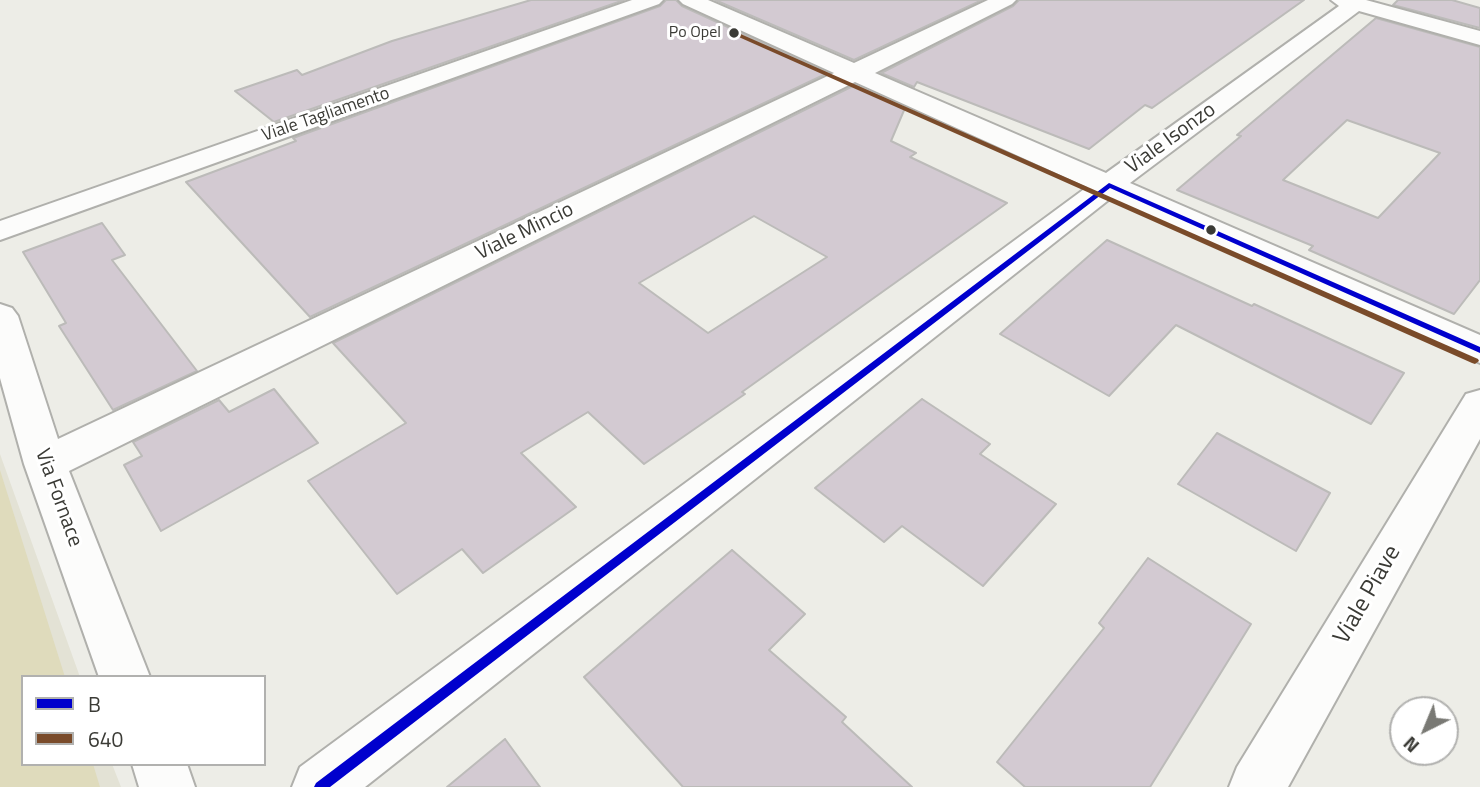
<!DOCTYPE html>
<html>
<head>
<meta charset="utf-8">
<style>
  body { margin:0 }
  #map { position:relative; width:1480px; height:787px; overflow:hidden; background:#edede7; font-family:"Titillium Web",sans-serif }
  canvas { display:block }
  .legend { position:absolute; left:21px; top:675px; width:245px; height:91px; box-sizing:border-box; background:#fff; border:2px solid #b1b1af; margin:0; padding:9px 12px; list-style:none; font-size:21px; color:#3b3b36 }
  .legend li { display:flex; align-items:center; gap:14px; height:35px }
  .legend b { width:35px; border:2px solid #b1b1af }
  .north { position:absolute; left:1389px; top:696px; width:70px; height:70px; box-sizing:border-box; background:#fff; border:2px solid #b1b1af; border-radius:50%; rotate:223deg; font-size:19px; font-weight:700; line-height:28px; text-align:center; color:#3b3b36 }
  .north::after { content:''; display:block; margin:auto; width:24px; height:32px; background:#797974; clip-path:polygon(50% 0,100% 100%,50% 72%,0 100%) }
</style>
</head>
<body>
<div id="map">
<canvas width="1480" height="787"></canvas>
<ul class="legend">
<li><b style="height:9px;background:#0000cd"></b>B</li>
<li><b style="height:9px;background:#7a4b2a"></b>640</li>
</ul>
<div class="north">N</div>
</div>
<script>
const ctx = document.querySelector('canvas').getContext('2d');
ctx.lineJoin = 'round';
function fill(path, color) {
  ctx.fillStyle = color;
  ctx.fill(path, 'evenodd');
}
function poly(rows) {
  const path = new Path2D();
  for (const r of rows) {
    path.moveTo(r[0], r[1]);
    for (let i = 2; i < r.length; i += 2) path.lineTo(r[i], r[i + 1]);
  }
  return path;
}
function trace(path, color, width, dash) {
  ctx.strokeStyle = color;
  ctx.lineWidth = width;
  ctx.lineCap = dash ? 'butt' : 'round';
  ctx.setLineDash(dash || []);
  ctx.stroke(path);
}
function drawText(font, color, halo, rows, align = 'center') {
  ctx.font = font + ' "Titillium Web",sans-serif';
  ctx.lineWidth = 6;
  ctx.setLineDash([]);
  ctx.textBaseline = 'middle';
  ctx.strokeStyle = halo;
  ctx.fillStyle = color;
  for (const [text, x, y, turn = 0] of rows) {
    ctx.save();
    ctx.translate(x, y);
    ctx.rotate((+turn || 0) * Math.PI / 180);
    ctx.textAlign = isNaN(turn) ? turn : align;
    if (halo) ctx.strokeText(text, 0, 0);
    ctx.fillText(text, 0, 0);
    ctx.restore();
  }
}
fill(poly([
  [0,454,80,677,23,677,23,764,112,764,121,787,0,787]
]), '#e3e2d5');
fill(poly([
  [0,470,65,677,23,677,23,764,93,764,100,787,0,787]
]), '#dfdbbc');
const building = poly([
  [531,0,624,0,274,122,235,91,297,70,302,75,392,41,531,0],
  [666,0,676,0,682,6,828,73,310,317,186,182,296,141,293,138,660,6,666,0],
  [715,0,982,0,854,60,715,0],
  [1019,0,1304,0,1152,108,1145,105,1089,149,917,82,914,87,881,73,1013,6,1019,0],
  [1398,0,1452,0,1480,8,1480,28,1393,5,1398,0],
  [1376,18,1480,47,1480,280,1454,314,1309,250,1313,246,1177,190,1241,136,1237,135,1376,18],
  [1347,120,1440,153,1378,218,1283,180,1347,120],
  [855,85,905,108,891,141,916,153,910,157,1007,203,742,392,745,394,644,464,588,412,521,453,576,507,483,573,462,549,397,594,308,481,406,423,333,343,855,85],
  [754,216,827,257,708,333,639,283,754,216],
  [102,223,125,255,112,260,197,371,113,410,59,326,66,323,23,252,102,223],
  [1107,240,1252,306,1254,304,1404,373,1371,424,1176,325,1109,396,1000,334,1107,240],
  [274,389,318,443,161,531,124,465,142,456,133,442,219,400,229,412,274,389],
  [922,399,990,444,980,454,1056,504,983,586,902,526,884,542,815,488,922,399],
  [1217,433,1330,493,1296,551,1178,484,1217,433],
  [732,550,805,614,769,650,846,717,842,722,912,787,683,787,584,677,732,550],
  [1148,558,1251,624,1150,787,1025,787,997,762,1104,628,1099,623,1148,558],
  [505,739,540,787,447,787,505,739]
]);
fill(building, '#d3cad2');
trace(building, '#bcbbb9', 2);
const minor = poly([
  [632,0,663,0,659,4,0,240,0,221,632,0],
  [679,0,708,0,854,63,988,0,1016,0,1012,4,875,73,1106,173,1339,6,1331,0,1366,0,1480,31,1480,45,1359,11,1130,183,1480,335,1480,363,1111,198,365,787,292,787,300,767,1087,187,855,82,69,471,150,677,99,677,24,464,0,378,0,304,12,308,18,316,58,439,834,73,683,4,679,0],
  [1480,390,1480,439,1288,787,1229,787,1237,767,1466,394,1480,390],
  [132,764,187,764,195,787,139,787,132,764]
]);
trace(minor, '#b0b0ac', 4);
fill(minor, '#fcfcfb');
fill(poly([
  [1109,183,1480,347,1480,353,1110,188,330,787,314,787,316,783,1109,183]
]), '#0000cd');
fill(poly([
  [732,32,736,32,1478,359,1479,361,1475,364,1472,363,732,34,732,32]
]), '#7a4b2a');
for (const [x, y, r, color] of [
  [734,33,6,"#3b3b36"],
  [1211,230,6,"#3b3b36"]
]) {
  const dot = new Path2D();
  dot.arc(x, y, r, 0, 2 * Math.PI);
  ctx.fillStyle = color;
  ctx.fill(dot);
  trace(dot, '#fff', 2.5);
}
drawText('16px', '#3b3b36', '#fff', [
  ["Po Opel",721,33]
], 'right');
drawText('18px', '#3b3b36', '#fff', [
  ["Viale Tagliamento",326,115,-19]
]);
drawText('21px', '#3b3b36', '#fff', [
  ["Viale Isonzo",1171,139,-36],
  ["Viale Mincio",525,232,-26],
  ["Via Fornace",58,498,70]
]);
drawText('24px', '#3b3b36', '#fff', [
  ["Viale Piave",1368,595,-60]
]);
</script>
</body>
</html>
